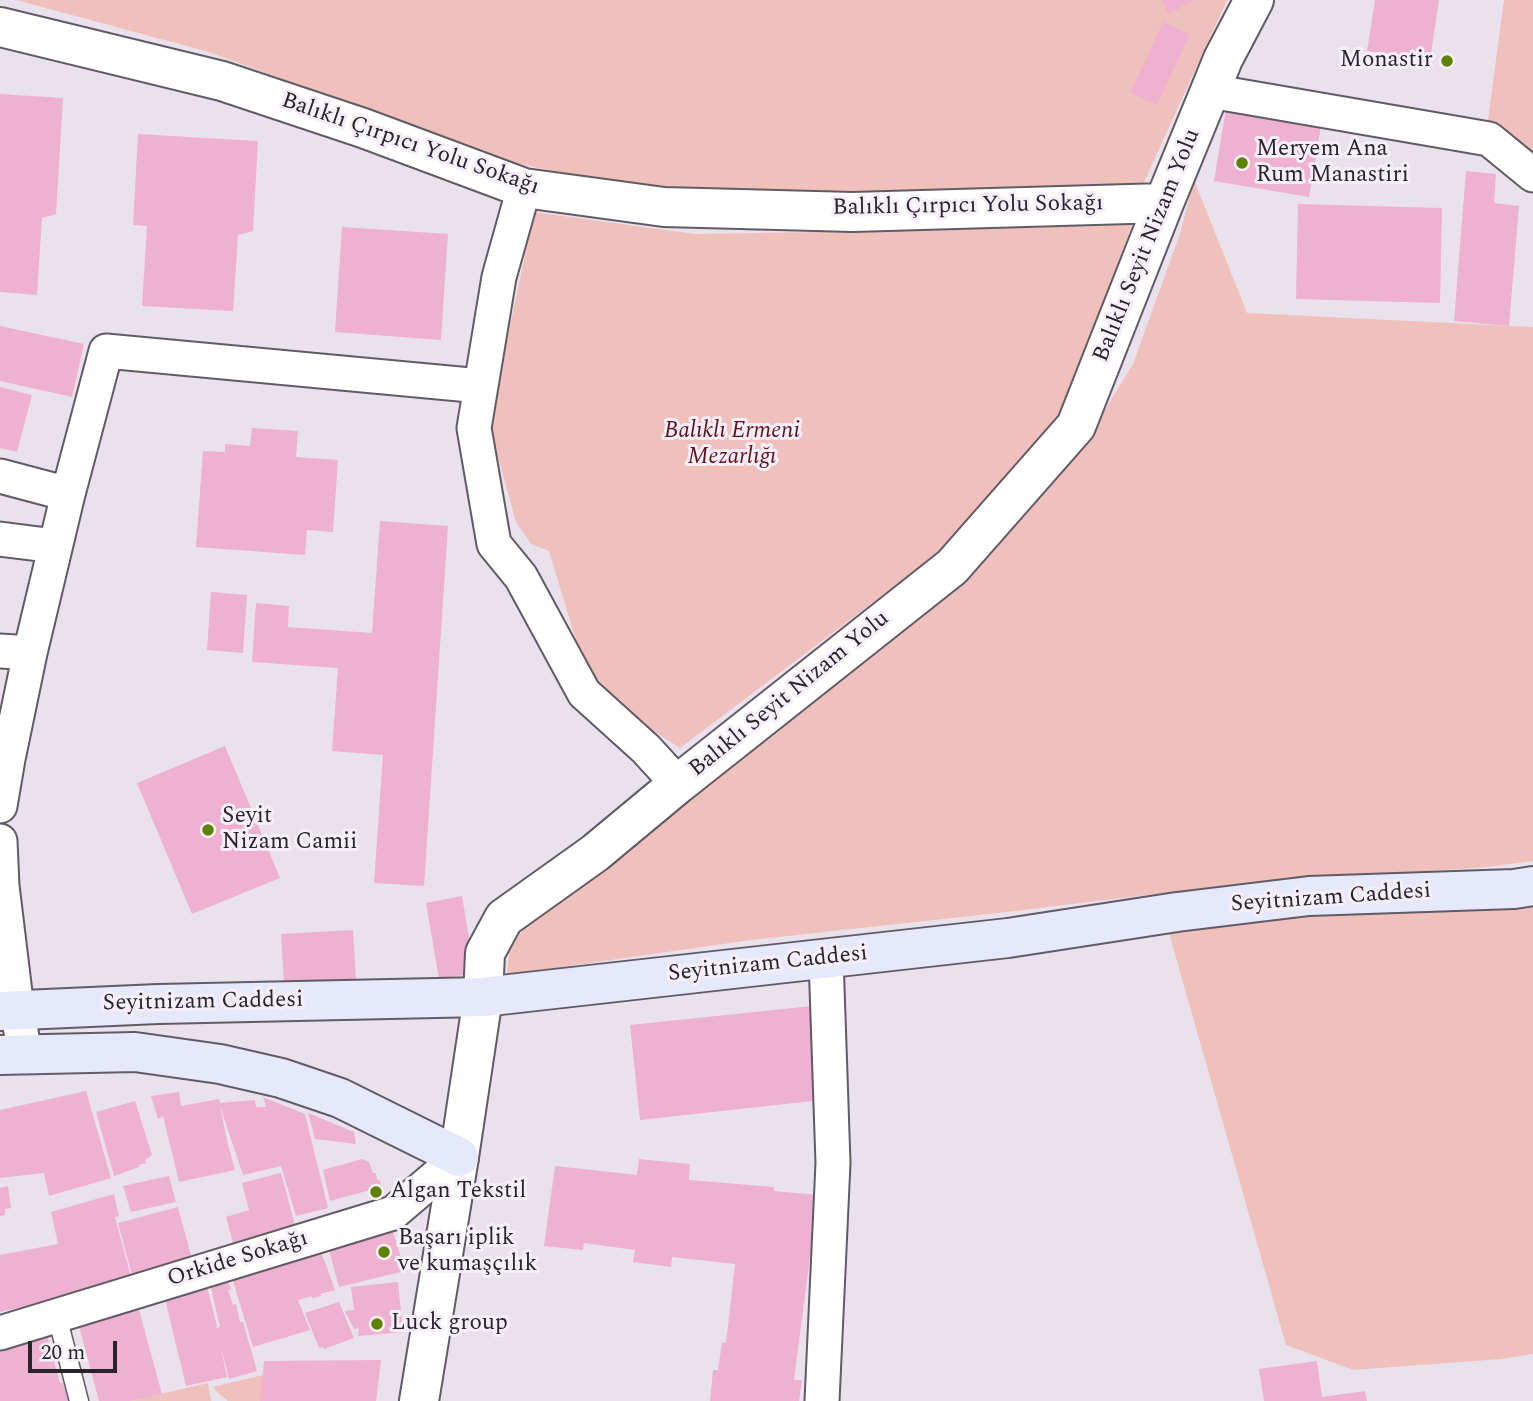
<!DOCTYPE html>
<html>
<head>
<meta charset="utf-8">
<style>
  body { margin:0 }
  #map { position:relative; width:1533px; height:1401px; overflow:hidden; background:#e9e2ed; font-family:Spectral,serif }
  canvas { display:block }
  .scale { position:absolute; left:28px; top:1341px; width:89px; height:32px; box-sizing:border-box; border:4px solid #272529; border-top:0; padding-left:9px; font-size:21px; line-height:24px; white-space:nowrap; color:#272529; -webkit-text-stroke:5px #f6effa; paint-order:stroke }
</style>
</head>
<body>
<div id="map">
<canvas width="1533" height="1401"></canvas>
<div class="scale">20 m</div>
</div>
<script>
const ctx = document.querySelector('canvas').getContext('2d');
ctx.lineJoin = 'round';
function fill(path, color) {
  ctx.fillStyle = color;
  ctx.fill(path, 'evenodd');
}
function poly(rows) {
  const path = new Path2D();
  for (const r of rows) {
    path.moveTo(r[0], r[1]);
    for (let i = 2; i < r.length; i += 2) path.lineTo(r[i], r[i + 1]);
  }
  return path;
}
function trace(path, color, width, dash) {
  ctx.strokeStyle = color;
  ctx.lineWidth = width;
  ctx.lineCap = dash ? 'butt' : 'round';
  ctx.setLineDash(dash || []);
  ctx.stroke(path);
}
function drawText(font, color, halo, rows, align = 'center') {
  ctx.font = font + ' Spectral,serif';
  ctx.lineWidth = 6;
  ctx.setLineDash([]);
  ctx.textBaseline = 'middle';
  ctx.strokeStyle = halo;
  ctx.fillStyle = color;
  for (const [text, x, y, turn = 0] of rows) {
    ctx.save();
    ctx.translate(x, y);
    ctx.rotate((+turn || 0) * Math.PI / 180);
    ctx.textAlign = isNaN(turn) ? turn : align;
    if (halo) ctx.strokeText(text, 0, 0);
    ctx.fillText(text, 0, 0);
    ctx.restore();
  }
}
fill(poly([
  [16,0,1227,0,1139,193,836,206,630,188,502,160,209,52],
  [1504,0,1533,0,1533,163,1487,127],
  [1194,180,1247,313,1533,327,1533,861,1487,867,1229,885,998,913,751,940,507,975,509,952,528,921,589,881,971,570,1087,439,1133,364,1180,234],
  [534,212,695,234,880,231,1039,218,1135,216,1062,421,941,551,680,748,591,690,549,551,531,544,516,522,489,425],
  [1533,898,1533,1354,1501,1359,1353,1370,1286,1345,1169,933,1386,906],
  [272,1373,276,1401,228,1401,212,1387],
  [208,1383,211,1401,130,1401]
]), '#f0c0bd');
fill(poly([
  [1161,0,1194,0,1169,14],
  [1375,0,1439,0,1430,60,1367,51],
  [1163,22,1190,34,1157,105,1130,93],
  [0,94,63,98,56,214,42,218,37,295,0,292],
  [1226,109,1321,126,1309,197,1214,181],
  [138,134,258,141,253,231,238,235,233,311,142,306,147,226,133,225],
  [1466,171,1496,174,1494,203,1519,206,1509,326,1454,321],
  [1298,204,1442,208,1440,303,1296,299],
  [342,227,448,234,441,340,335,332],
  [0,326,84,344,72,397,0,381],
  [0,387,32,395,17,452,0,448],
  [252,428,298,431,296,457,338,460,333,532,307,530,305,555,196,547,203,451,225,452,225,444,250,446],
  [380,521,448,526,424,886,374,883,383,755,332,751,338,668,252,662,256,603,289,606,288,627,372,633],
  [211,592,247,595,243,653,207,650],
  [225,746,280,878,192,914,137,783],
  [462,896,475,973,439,979,426,903],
  [353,930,356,980,284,983,281,934],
  [812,1006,822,1100,640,1120,630,1025],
  [86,1091,111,1178,49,1196,44,1173,0,1178,0,1110],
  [179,1092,181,1106,219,1099,220,1103,255,1100,256,1107,266,1107,263,1097,305,1114,328,1208,296,1216,281,1166,243,1175,220,1106,228,1145,235,1170,179,1182,163,1116,158,1119,151,1096],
  [135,1101,152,1155,145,1160,146,1163,139,1165,139,1167,114,1176,96,1112],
  [308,1113,354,1132,356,1144,315,1139],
  [362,1159,369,1162,373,1173,376,1173,377,1180,380,1180,381,1187,330,1201,323,1170],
  [639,1159,690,1164,689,1180,774,1187,774,1191,818,1195,794,1380,802,1380,799,1401,710,1401,713,1370,718,1370,722,1342,726,1343,735,1264,672,1257,671,1267,633,1262,635,1250,584,1243,583,1250,544,1246,555,1166,637,1175],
  [281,1173,295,1225,233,1243,226,1217,249,1210,242,1183],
  [169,1176,176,1202,131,1212,123,1186],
  [8,1186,11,1208,5,1209,5,1215,0,1216,0,1188],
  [114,1194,119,1216,115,1217,131,1277,68,1294,68,1296,0,1312,0,1255,58,1244,51,1212],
  [178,1207,193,1263,134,1283,118,1223],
  [391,1225,405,1271,339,1287,327,1243],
  [319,1246,335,1290,320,1294,322,1296,312,1298,312,1296,298,1300,310,1330,253,1347,230,1271],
  [224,1272,231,1289,228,1290,233,1305,236,1304,240,1322,243,1322,257,1371,229,1379,220,1344,227,1377,186,1386,163,1291,206,1283,217,1326,216,1328,220,1327,208,1275],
  [398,1282,403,1332,358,1336,359,1328,354,1329,345,1311,354,1310,351,1287],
  [136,1299,162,1394,130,1401,99,1401,77,1319],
  [339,1302,354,1338,324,1349,323,1347,319,1348,305,1313],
  [46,1331,60,1383,63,1383,69,1401,0,1401,0,1344],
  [381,1360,376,1401,260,1401,264,1361],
  [1317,1361,1322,1397,1365,1391,1367,1401,1264,1401,1259,1369]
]), '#eeb1cf');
const service = poly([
  [57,1316,79,1401]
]);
const minor = poly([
  [1210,91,1489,139,1533,175],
  [524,188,499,277,474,428,494,544,521,577,584,693,646,749,678,784],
  [0,476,68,494],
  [0,539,55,546],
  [0,651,30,653],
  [0,806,8,759,30,653,68,494,106,351,481,386],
  [0,841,2,886,17,1009,25,1054],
  [0,1333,393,1213,459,1157],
  [822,1401,833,1163,826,958]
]);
const tertiary = poly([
  [0,27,222,81,363,128,524,188,664,207,853,212,1164,203],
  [419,1401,459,1157,483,997,485,953,504,918,595,853,678,784,952,567,1076,426,1164,203,1210,91,1223,59,1254,0]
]);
const secondary = poly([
  [0,1011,158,1004,483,997,1008,938,1177,912,1309,896,1514,889,1533,886],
  [0,1055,135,1052,220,1064,281,1078,340,1098,459,1157]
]);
trace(service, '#615b65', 21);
trace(minor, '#615b65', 37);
trace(tertiary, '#615b65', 42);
trace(secondary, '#615b65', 42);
trace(service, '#fff', 18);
trace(minor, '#fff', 33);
trace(tertiary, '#fff', 38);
trace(secondary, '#e6e8fc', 38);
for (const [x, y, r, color] of [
  [1447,61,7,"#5d8200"],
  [1242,163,7,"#5d8200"],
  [208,830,7,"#5d8200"],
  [376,1192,7,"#5d8200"],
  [384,1252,7,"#5d8200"],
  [377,1324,7,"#5d8200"]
]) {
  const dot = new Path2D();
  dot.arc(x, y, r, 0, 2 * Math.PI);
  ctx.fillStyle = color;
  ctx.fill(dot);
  trace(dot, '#f6effa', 2.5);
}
drawText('23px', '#272529', '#f6effa', [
  ["Monastir",1433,61,"right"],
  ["Meryem Ana",1256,150],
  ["Rum Manastiri",1256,176],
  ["Seyit",222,817],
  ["Nizam Camii",222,843],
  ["Algan Tekstil",390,1192],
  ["Başarı iplik",398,1239],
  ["ve kumaşçılık",398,1265],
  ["Luck group",391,1324]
], 'left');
drawText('23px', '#272529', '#f6effa', [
  ["Balıklı Çırpıcı Yolu Sokağı",410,145,19],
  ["Balıklı Çırpıcı Yolu Sokağı",968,207,-1],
  ["Balıklı Seyit Nizam Yolu",1148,246,-68],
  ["Balıklı Seyit Nizam Yolu",790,695,-39],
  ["Seyitnizam Caddesi",1331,899,-4],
  ["Seyitnizam Caddesi",768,965,-6],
  ["Seyitnizam Caddesi",203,1003,-1],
  ["Orkide Sokağı",238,1260,-17]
]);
drawText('italic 23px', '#601117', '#f6effa', [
  ["Balıklı Ermeni",732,432],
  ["Mezarlığı",732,458]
]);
</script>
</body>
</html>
